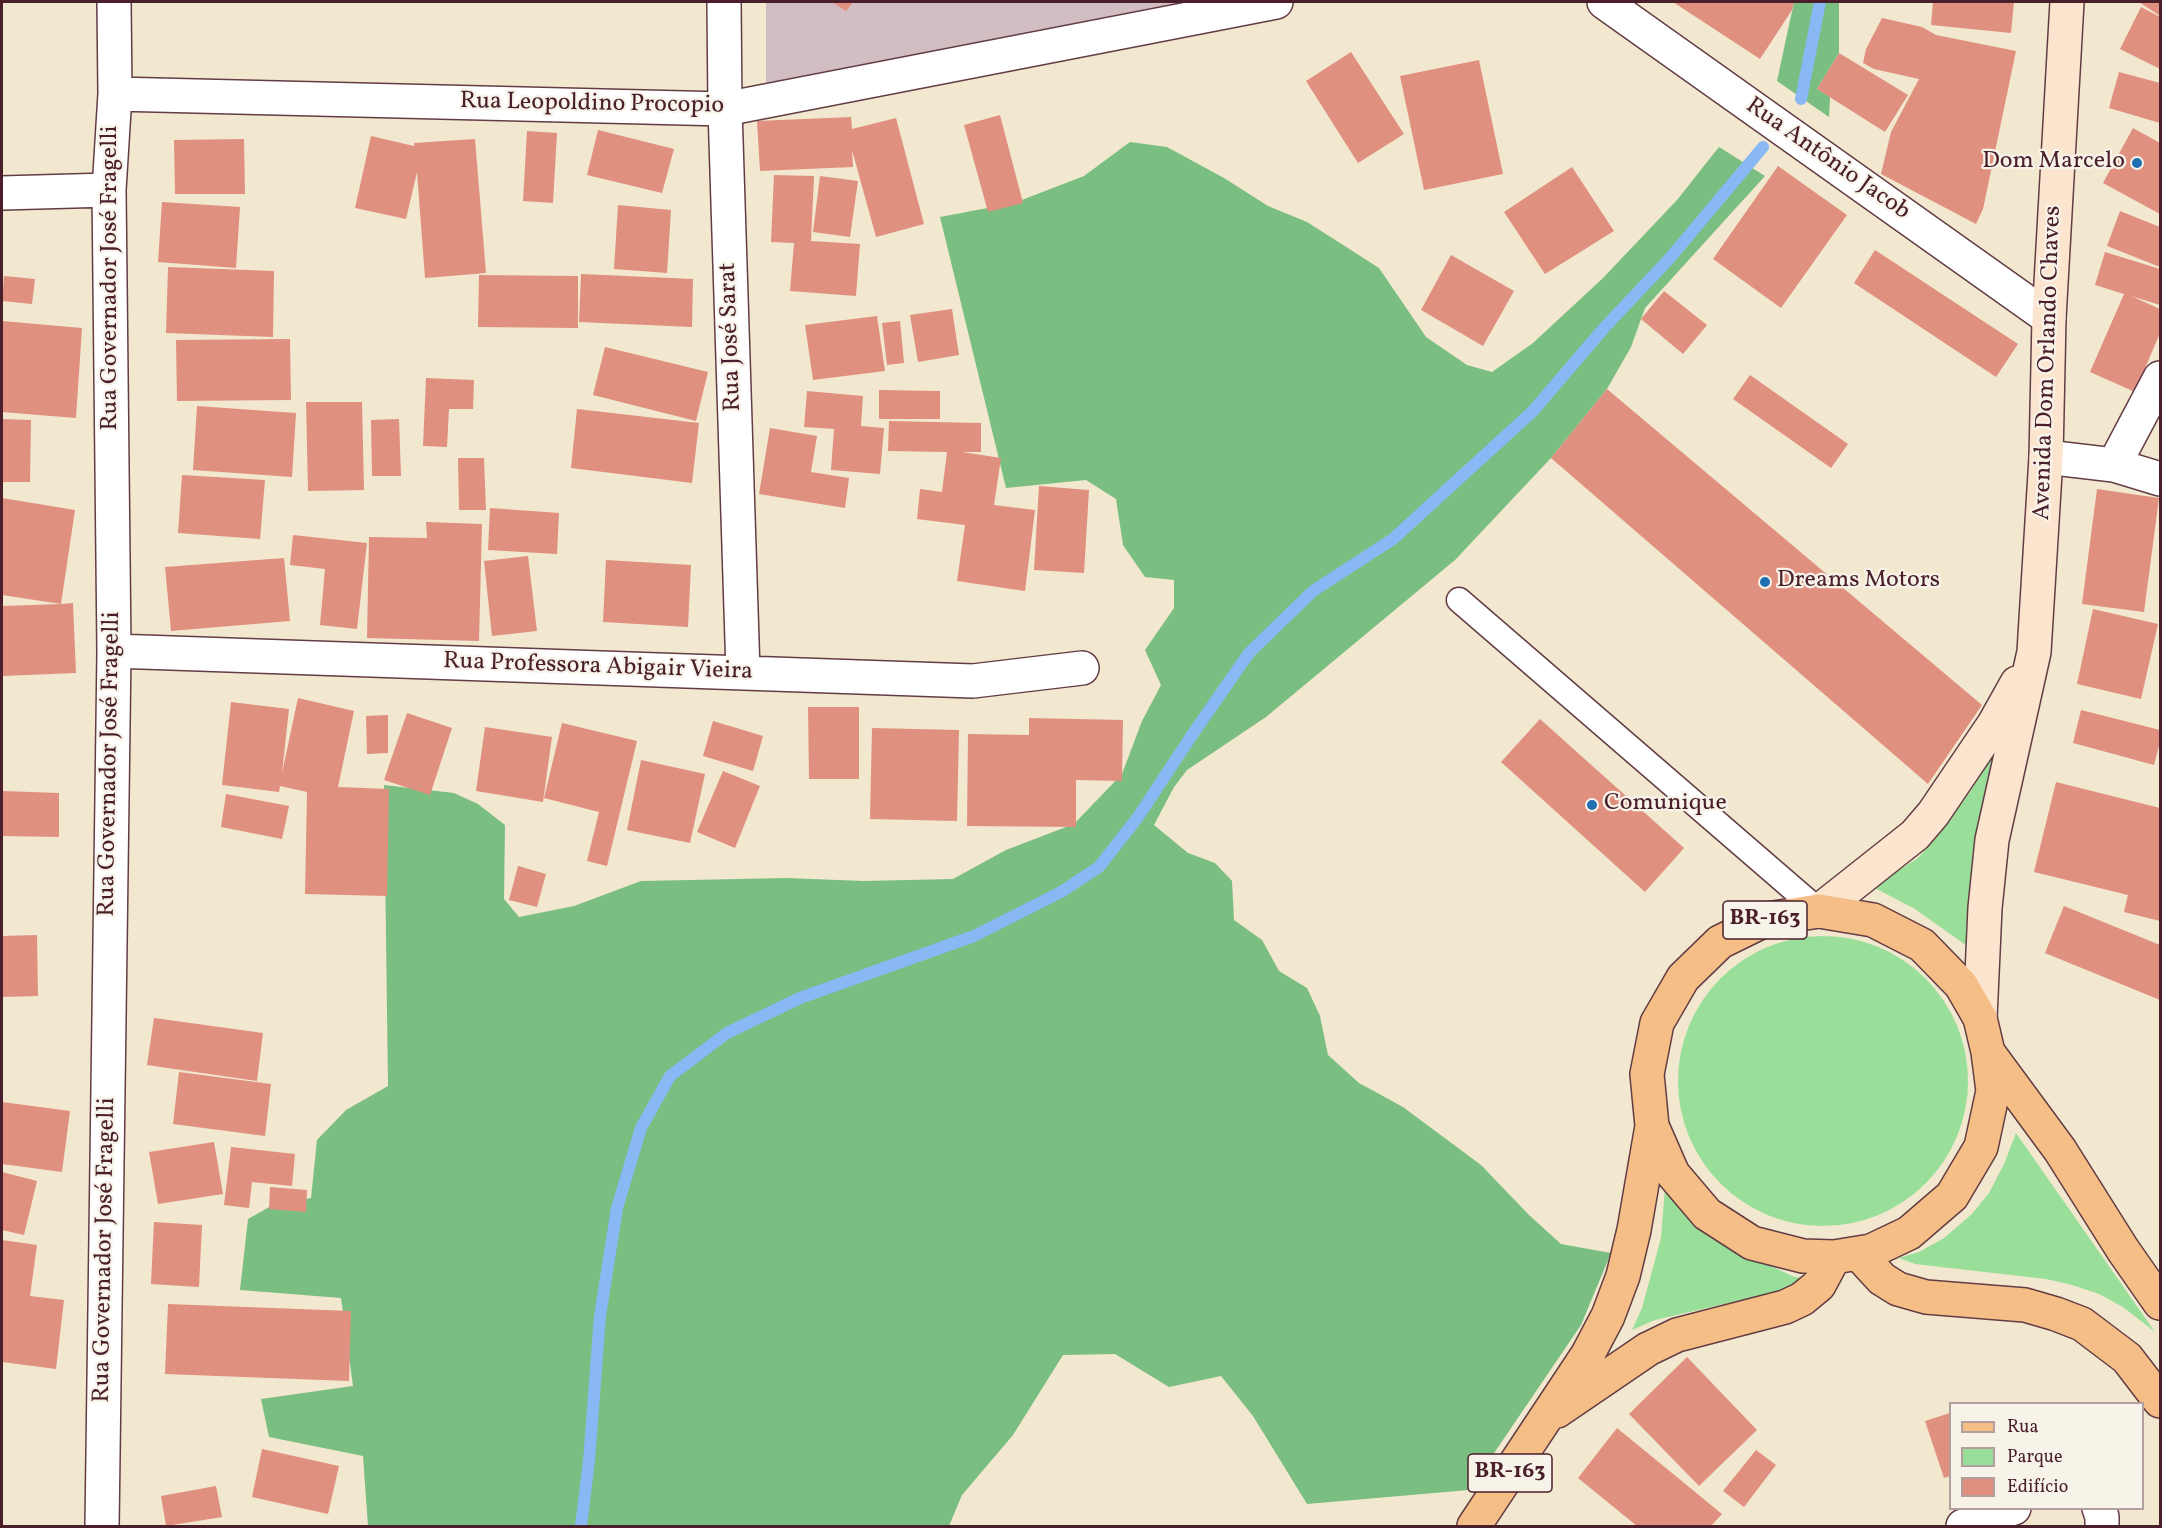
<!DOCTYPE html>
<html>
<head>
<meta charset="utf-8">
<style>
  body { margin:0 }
  #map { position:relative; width:2162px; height:1528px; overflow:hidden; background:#f2e7cf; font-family:Vollkorn,serif }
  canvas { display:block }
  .frame { position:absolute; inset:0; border:3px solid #4a1f2b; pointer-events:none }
  .legend { position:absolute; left:1949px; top:1402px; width:195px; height:108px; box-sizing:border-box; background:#f7f3e8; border:2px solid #b29e9c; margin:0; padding:8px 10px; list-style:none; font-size:18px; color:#4a1f2b }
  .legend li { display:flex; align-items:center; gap:12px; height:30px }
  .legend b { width:30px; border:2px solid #b29e9c }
</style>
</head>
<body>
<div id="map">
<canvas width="2162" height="1528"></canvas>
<div class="frame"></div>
<ul class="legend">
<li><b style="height:8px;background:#f6be87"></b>Rua</li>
<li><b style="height:16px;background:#99df99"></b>Parque</li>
<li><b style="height:16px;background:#e0907f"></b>Edifício</li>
</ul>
</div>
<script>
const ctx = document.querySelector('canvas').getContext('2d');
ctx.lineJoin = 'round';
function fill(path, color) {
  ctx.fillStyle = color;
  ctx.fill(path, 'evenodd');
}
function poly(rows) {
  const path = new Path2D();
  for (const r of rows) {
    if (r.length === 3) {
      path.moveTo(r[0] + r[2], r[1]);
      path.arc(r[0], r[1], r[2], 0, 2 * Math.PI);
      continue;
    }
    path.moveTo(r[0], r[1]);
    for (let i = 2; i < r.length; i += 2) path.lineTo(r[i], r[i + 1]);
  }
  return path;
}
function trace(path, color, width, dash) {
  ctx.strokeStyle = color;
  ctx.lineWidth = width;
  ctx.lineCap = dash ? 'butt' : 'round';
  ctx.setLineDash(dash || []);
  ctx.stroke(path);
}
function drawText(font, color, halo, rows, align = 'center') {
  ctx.font = font + ' Vollkorn,serif';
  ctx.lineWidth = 4.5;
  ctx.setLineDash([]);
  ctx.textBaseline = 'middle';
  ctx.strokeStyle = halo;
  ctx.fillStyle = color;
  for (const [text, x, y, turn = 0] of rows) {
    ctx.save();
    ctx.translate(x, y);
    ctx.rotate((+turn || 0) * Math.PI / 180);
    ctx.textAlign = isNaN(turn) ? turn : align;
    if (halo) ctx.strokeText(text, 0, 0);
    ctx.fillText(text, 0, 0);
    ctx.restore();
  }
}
fill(poly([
  [766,2,1186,2,766,83]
]), '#d2bec2');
fill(poly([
  [2008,731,1977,953,1915,909,1873,887,1918,858,1941,832,1970,792],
  [1823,1081,145],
  [2016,1133,2155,1332,2123,1307,2099,1294,2072,1285,2046,1279,1915,1264,1899,1258,1919,1252,1944,1238,1972,1214,1989,1193,2004,1164],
  [1665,1188,1737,1249,1792,1276,1810,1280,1789,1289,1655,1320,1632,1330,1642,1308,1661,1238]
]), '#99df99');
fill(poly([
  [1794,2,1839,2,1839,53,1817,89,1830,97,1829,117,1777,81],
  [1130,142,1167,147,1224,178,1268,206,1307,222,1340,243,1379,268,1426,337,1467,365,1492,372,1533,343,1603,278,1677,200,1719,147,1765,176,1645,308,1631,347,1607,389,1551,458,1455,560,1266,717,1187,770,1174,787,1154,825,1188,853,1215,863,1232,881,1234,920,1262,940,1279,971,1307,988,1320,1016,1328,1055,1359,1083,1403,1107,1481,1165,1529,1215,1561,1244,1611,1253,1581,1325,1469,1490,1307,1504,1253,1416,1221,1376,1169,1387,1115,1354,1063,1355,1013,1435,962,1495,949,1526,368,1526,363,1456,269,1437,261,1399,353,1386,341,1298,240,1290,248,1219,271,1206,311,1198,317,1140,346,1110,388,1086,384,785,454,793,478,804,505,825,504,899,519,917,574,906,641,881,787,878,863,881,953,879,1006,850,1074,824,1122,774,1142,721,1161,685,1145,650,1174,608,1174,580,1145,577,1123,545,1116,499,1086,480,1006,488,940,217,1014,203,1084,176]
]), '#7abe81');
trace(poly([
  [1801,99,1820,2],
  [581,1526,589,1461,600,1316,617,1208,641,1128,670,1076,727,1033,800,998,974,936,1061,892,1099,867,1138,817,1192,735,1249,653,1313,591,1393,539,1533,411,1604,328,1670,258,1763,147]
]), '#89b8f4', 12);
fill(poly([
  [832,2,853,2,846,11],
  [1673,2,1794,2,1792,10,1760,59],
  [1933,2,2014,2,2011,33,1931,25],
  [2139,2,2160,2,2160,16],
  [2141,7,2160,17,2160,69,2120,49],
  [1882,18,1922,27,1936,35,2016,51,1983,209,1976,224,1881,174,1891,132,1919,79,1874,69,1863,63,1866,49],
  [1351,52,1404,134,1358,163,1306,81],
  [1839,53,1908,95,1885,132,1817,89],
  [1479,60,1503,174,1424,190,1400,76],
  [2119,72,2160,83,2160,123,2109,108],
  [1000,115,1023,203,988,212,964,125],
  [851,117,852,129,896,118,924,224,876,237,852,150,853,167,760,171,757,121],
  [2133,128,2160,143,2160,214,2103,183],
  [598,130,674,149,662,193,587,175],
  [527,131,557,133,553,203,523,201],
  [371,136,414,146,414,143,475,139,486,273,425,278,417,172,406,219,355,208],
  [244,139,245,194,175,194,174,140],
  [1778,166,1847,215,1781,308,1713,259],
  [1572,167,1614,231,1545,274,1504,212],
  [774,175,814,176,811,241,860,244,856,296,790,291,794,243,771,242],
  [820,176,858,181,850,237,813,232],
  [162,202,240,207,236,268,158,262],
  [618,205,671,210,667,273,614,269],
  [2120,211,2160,227,2160,267,2107,246],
  [1875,250,2018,344,1996,377,1854,283],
  [2105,252,2160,269,2160,305,2131,296,2160,309,2160,333,2135,392,2090,372,2124,294,2095,285],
  [1451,255,1514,291,1483,346,1421,310],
  [168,267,274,271,273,337,166,333],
  [581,274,693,279,692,327,579,322],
  [479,275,578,276,578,328,478,327],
  [4,276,35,279,32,304,2,301],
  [1664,291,1707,325,1683,354,1641,319],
  [952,309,959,355,918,362,910,315],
  [877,316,885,371,813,380,805,325],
  [2,321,82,328,76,418,2,412],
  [900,321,904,363,887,365,882,323],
  [290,339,291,400,177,401,176,340],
  [605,347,708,372,696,421,593,395],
  [1750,375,1848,444,1831,468,1733,399],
  [426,378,474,380,473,409,449,409,447,447,423,446],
  [1607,389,1982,705,1928,784,1551,458],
  [879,390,940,391,940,419,879,419],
  [807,391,863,396,861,426,884,428,880,474,831,470,834,429,804,427],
  [306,402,362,402,364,490,308,491],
  [197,406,296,413,292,477,193,470],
  [577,409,699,423,692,483,571,468],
  [2,419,31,420,30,482,2,482],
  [399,419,401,476,372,476,371,420],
  [889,421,981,423,981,452,962,452,1001,458,994,505,1035,510,1025,591,957,581,965,525,917,519,920,489,942,492,947,452,888,451],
  [770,428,817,436,811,472,849,478,845,508,759,494],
  [458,458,484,458,486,510,459,510],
  [182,475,265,480,260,539,178,533],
  [1039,486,1089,490,1084,573,1034,570],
  [2097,489,2159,498,2144,612,2082,604],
  [2,498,75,510,61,604,73,603,76,673,2,676,2,606,61,604,2,595],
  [490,508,559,513,557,554,488,550],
  [426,522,482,524,479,641,367,638,369,537,427,538],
  [293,535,367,543,357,629,320,625,325,569,290,565],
  [528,556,537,631,492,636,484,561],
  [284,558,290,621,171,631,165,567],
  [606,560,691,565,688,627,603,622],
  [2093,609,2158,624,2141,699,2077,684],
  [298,698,354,711,338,787,389,789,387,896,305,894,307,792,280,786,279,792,222,785,231,702,289,709,282,773],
  [808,707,859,707,859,779,809,779],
  [2081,710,2160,730,2160,742,2154,765,2073,743],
  [407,713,452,728,430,795,384,780],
  [388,715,388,753,367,754,366,716],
  [1029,718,1123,720,1122,781,1076,780,1076,827,967,826,968,734,1029,735],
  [1540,719,1684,848,1645,892,1501,762],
  [713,721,763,736,753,771,703,756],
  [562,723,637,741,607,866,587,861,599,812,544,798],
  [485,727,552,737,543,802,476,791],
  [872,728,959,730,957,821,870,819],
  [641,760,705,774,690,843,627,830],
  [723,771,760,786,735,848,697,832],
  [2056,782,2160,808,2160,921,2124,912,2128,895,2034,872],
  [2,791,59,793,59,837,2,836],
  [226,794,289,806,282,839,221,827],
  [518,866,546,874,537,907,509,900],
  [2064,906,2160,945,2160,1000,2045,953],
  [37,935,38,996,2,997,2,936],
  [154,1018,263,1033,257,1081,147,1065],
  [179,1072,271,1084,265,1136,173,1124],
  [2,1102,70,1111,62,1172,2,1164],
  [214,1142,223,1194,158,1204,149,1152],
  [231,1147,295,1154,292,1186,252,1182,249,1208,224,1205],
  [2,1172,37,1181,24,1235,2,1230],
  [270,1187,307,1190,306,1212,269,1209],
  [154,1222,202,1225,199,1287,151,1284],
  [2,1240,37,1245,30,1296,64,1300,56,1369,2,1362],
  [168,1304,351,1311,349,1381,165,1374],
  [1687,1357,1757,1430,1699,1486,1629,1414],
  [1950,1413,1950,1476,1944,1478,1925,1421],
  [1617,1428,1722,1514,1711,1526,1637,1526,1578,1478],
  [262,1449,339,1466,328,1514,252,1497],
  [1756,1450,1776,1465,1744,1507,1723,1491],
  [216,1486,222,1517,166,1526,161,1496]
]), '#e0907f');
const lane = poly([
  [1459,600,1819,911]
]);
const street = poly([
  [724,2,725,109,743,672],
  [1604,2,2049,318],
  [115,94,725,109,1276,2],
  [2,193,109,190],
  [2046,457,2114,465,2160,479],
  [2114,465,2160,378],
  [114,651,973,681,1082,668],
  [2099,1508,2102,1517,2102,1526],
  [102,1526,114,651,109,190,115,94,114,2],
  [1963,1526,2014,1508]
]);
const secondary = poly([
  [1819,911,1915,835,1933,814,1994,724,2017,683],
  [1980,1018,1985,908,1992,840,2034,652,2046,457,2049,318,2067,2]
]);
const primary = poly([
  [1990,1055,2060,1150,2123,1250,2160,1303],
  [1859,1254,1882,1279,1898,1289,1926,1297,2025,1305,2056,1314,2082,1324,2127,1358,2160,1401],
  [1557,1411,1648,1349,1677,1335,1785,1307,1802,1299,1819,1285,1834,1257],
  [1474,1526,1588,1354,1608,1316,1623,1276,1634,1230,1652,1126,1647,1074,1657,1023,1683,978,1720,942,1767,919,1819,911,1873,920,1922,945,1961,985,1980,1018,1988,1052,1993,1091,1981,1147,1952,1196,1909,1233,1871,1251,1834,1257,1803,1256,1752,1243,1707,1214,1673,1174,1652,1126]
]);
trace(lane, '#633d44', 27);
trace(street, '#633d44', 36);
trace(secondary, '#633d44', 36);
trace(primary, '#633d44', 36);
trace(lane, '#fff', 24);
trace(street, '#fff', 33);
trace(secondary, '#fbe5cf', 33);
trace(primary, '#f6be87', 33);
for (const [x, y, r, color] of [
  [2137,163,6,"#1f6fb2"],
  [1765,582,6,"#1f6fb2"],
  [1592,805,6,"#1f6fb2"]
]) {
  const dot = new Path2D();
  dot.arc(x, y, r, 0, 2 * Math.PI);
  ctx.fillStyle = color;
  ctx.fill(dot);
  trace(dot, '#f7f3e8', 2);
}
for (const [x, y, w] of [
  [1765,920,84],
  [1510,1473,84]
]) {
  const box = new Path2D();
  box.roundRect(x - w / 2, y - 19, w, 38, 4.5);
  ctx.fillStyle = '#f7f3e8';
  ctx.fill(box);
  trace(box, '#4a1f2b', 1.5);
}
drawText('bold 22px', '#4a1f2b', null, [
  ["BR-163",1765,920],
  ["BR-163",1510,1473]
]);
drawText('24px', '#4a1f2b', '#f7f3e8', [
  ["Rua Leopoldino Procopio",592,105,1],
  ["Rua Antônio Jacob",1827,160,35],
  ["Rua Governador José Fragelli",112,278,-90],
  ["Rua José Sarat",732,337,-92],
  ["Avenida Dom Orlando Chaves",2049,363,-88],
  ["Rua Professora Abigair Vieira",598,668,2],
  ["Rua Governador José Fragelli",111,764,-89],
  ["Rua Governador José Fragelli",106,1250,-89]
]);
drawText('24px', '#4a1f2b', '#f7f3e8', [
  ["Dom Marcelo",2125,163,"right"],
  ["Dreams Motors",1777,582],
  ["Comunique",1604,805]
], 'left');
</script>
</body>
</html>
